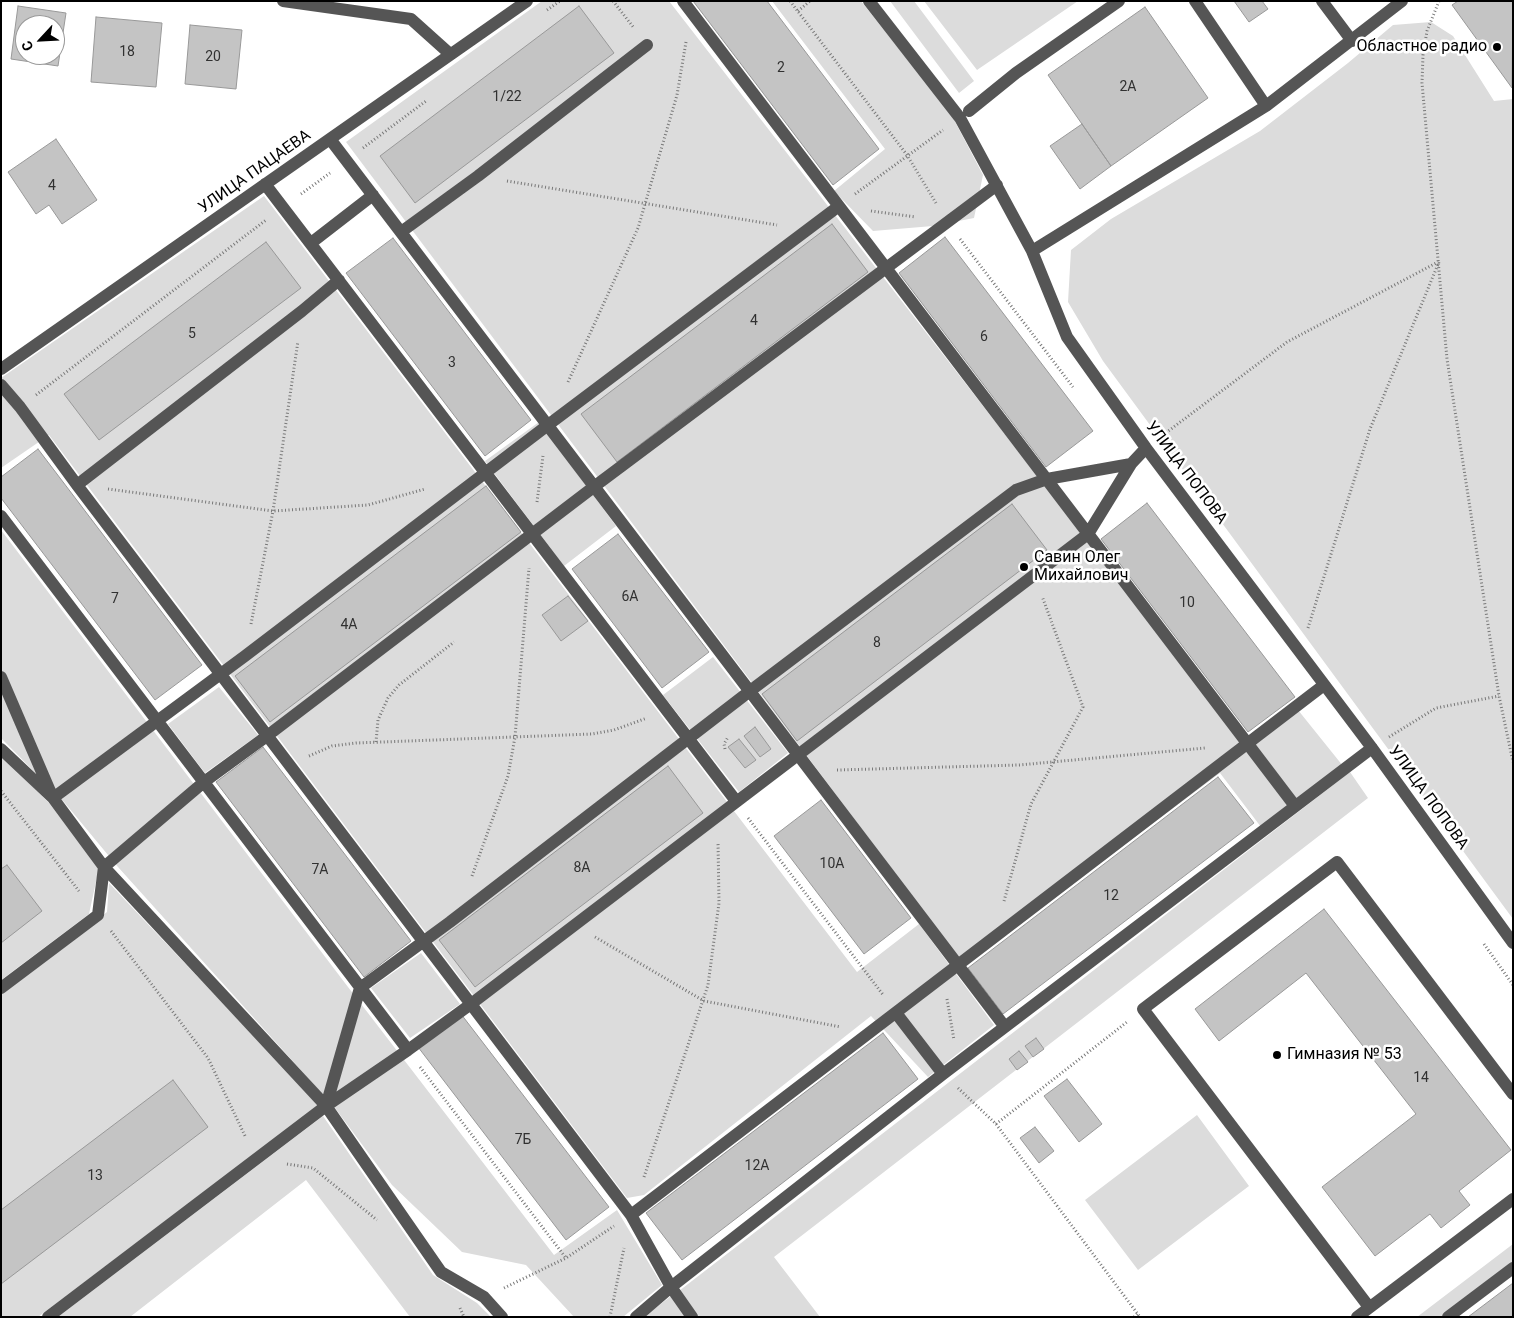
<!DOCTYPE html>
<html>
<head>
<meta charset="utf-8">
<style>
  body { margin:0 }
  #map { position:relative; width:1514px; height:1318px; overflow:hidden; background:#fff; font-family:Roboto,sans-serif }
  canvas { display:block }
  .frame { position:absolute; inset:0; border:2px solid #000; pointer-events:none }
  .north { position:absolute; left:15px; top:15px; width:50px; height:50px; box-sizing:border-box; background:#fff; border:1px solid #999; border-radius:50%; rotate:245deg; font-size:14px; font-weight:700; line-height:20px; text-align:center; color:#000 }
  .north::after { content:''; display:block; margin:auto; width:18px; height:22px; background:#000; clip-path:polygon(50% 0,100% 100%,50% 72%,0 100%) }
</style>
</head>
<body>
<div id="map">
<canvas width="1514" height="1318"></canvas>
<div class="frame"></div>
<div class="north">С</div>
</div>
<script>
const ctx = document.querySelector('canvas').getContext('2d');
ctx.lineJoin = 'round';
function fill(path, color) {
  ctx.fillStyle = color;
  ctx.fill(path, 'evenodd');
}
function poly(rows) {
  const path = new Path2D();
  for (const r of rows) {
    path.moveTo(r[0], r[1]);
    for (let i = 2; i < r.length; i += 2) path.lineTo(r[i], r[i + 1]);
  }
  return path;
}
function trace(path, color, width, dash) {
  ctx.strokeStyle = color;
  ctx.lineWidth = width;
  ctx.lineCap = dash ? 'butt' : 'round';
  ctx.setLineDash(dash || []);
  ctx.stroke(path);
}
function drawText(font, color, halo, rows, align = 'center') {
  ctx.font = font + ' Roboto,sans-serif';
  ctx.lineWidth = 5;
  ctx.setLineDash([]);
  ctx.textBaseline = 'middle';
  ctx.strokeStyle = halo;
  ctx.fillStyle = color;
  for (const [text, x, y, turn = 0] of rows) {
    ctx.save();
    ctx.translate(x, y);
    ctx.rotate((+turn || 0) * Math.PI / 180);
    ctx.textAlign = isNaN(turn) ? turn : align;
    if (halo) ctx.strokeText(text, 0, 0);
    ctx.fillText(text, 0, 0);
    ctx.restore();
  }
}
fill(poly([
  [542,1,669,1,1249,749,1298,710,1343,766,1261,827,1220,773,964,965,346,142],
  [772,1,861,1,952,116,983,175,974,218,933,226,873,231,834,191,885,149],
  [890,1,914,1,974,81,959,93],
  [924,1,1078,1,977,70],
  [1431,22,1453,36,1494,101,1513,99,1513,919,1103,361,1068,302,1071,250,1111,219,1260,131,1348,63,1393,25],
  [264,196,857,972,919,924,994,1025,928,1077,871,1016,644,1195,627,1198,49,435,1,468,1,378],
  [539,422,616,526,564,566,485,461],
  [1,530,348,987,554,1255,617,1210,662,1285,623,1317,574,1317,526,1265,462,1252,392,1185,335,1108,118,867,64,802,1,738],
  [713,657,788,753,739,792,663,695],
  [219,687,258,735,205,773,168,724],
  [1,755,49,803,99,868,89,914,1,980],
  [1350,772,1368,798,774,1257,820,1317,698,1317,679,1291],
  [109,883,319,1105,38,1317,1,1317,1,993,107,912],
  [421,953,460,1004,410,1038,371,988],
  [1197,1115,1249,1186,1138,1270,1085,1200],
  [323,1116,433,1275,477,1303,491,1317,410,1317,306,1180,130,1317,58,1317],
  [1513,1244,1513,1263,1442,1317,1417,1317],
  [671,1296,686,1317,644,1317]
]), '#dcdcdc');
const building = poly([
  [693,1,767,1,879,149,833,185,693,1],
  [1234,1,1262,1,1268,9,1249,22,1234,1],
  [1458,1,1513,1,1512,88,1452,5,1458,1],
  [18,6,66,13,58,66,11,59,18,6],
  [25,25,55,25,55,55,25,55,25,25],
  [579,6,614,53,415,203,380,156,579,6],
  [1145,7,1208,98,1111,166,1048,75,1145,7],
  [96,17,162,23,156,87,91,82,96,17],
  [190,25,242,30,236,89,185,84,190,25],
  [1082,124,1111,166,1080,189,1050,146,1082,124],
  [56,139,97,200,62,224,49,205,36,214,8,172,56,139],
  [832,224,868,272,617,462,581,414,832,224],
  [945,237,1093,431,1046,467,899,273,945,237],
  [393,238,531,420,485,456,346,273,393,238],
  [266,242,301,288,99,440,64,394,266,242],
  [38,449,202,665,155,700,1,498,1,477,38,449],
  [486,486,521,532,270,722,235,676,486,486],
  [1147,503,1295,697,1248,732,1101,539,1147,503],
  [1012,504,1047,550,797,741,762,694,1012,504],
  [618,534,709,652,662,688,572,569,618,534],
  [568,596,588,621,561,641,542,615,568,596],
  [755,727,771,749,760,757,744,736,755,727],
  [739,739,756,760,745,768,728,747,739,739],
  [263,747,411,941,364,977,216,782,263,747],
  [668,766,703,813,475,987,439,940,668,766],
  [1218,777,1254,823,1003,1014,968,968,1218,777],
  [821,800,911,918,864,954,774,836,821,800],
  [7,865,42,911,1,943,1,869,7,865],
  [1324,909,1511,1150,1459,1191,1470,1205,1455,1217,1441,1228,1430,1214,1375,1256,1322,1187,1416,1114,1306,973,1219,1041,1195,1009,1324,909],
  [461,1014,609,1207,566,1240,418,1047,461,1014],
  [883,1033,918,1079,682,1260,646,1213,883,1033],
  [1036,1038,1044,1049,1033,1057,1025,1046,1036,1038],
  [1019,1051,1028,1062,1017,1070,1009,1059,1019,1051],
  [1067,1079,1102,1124,1079,1142,1044,1096,1067,1079],
  [173,1080,208,1127,1,1284,1,1210,173,1080],
  [1035,1127,1054,1151,1039,1163,1020,1138,1035,1127],
  [1513,1283,1513,1317,1468,1317,1513,1283]
]);
fill(building, '#c4c4c4');
trace(building, '#999', 1);
trace(poly([
  [613,1,634,28],
  [790,1,907,155,936,203],
  [1439,1,1427,31,1423,55,1422,83,1447,359,1499,696,1513,762],
  [547,10,560,1],
  [798,11,810,1],
  [363,148,426,101],
  [507,181,777,225],
  [301,194,330,173],
  [855,194,943,130],
  [871,211,916,217],
  [960,239,1073,387],
  [568,382,638,228,677,95,686,42],
  [36,395,266,220],
  [1163,435,1287,342,1438,262],
  [108,489,273,511,368,505,425,489],
  [537,502,543,456],
  [251,624,273,511,298,341],
  [1308,628,1370,429,1439,262],
  [1389,737,1436,708,1499,696],
  [376,742,378,720,388,698,399,685,454,642],
  [725,749,724,744,728,737],
  [309,756,332,746,356,743,592,734,614,730,647,718],
  [837,770,1019,765,1205,748],
  [1,791,79,891],
  [748,818,884,996],
  [472,876,508,776,515,737,529,568],
  [1004,901,1031,804,1083,707,1042,596],
  [111,931,208,1058,246,1138],
  [595,937,704,1001,841,1027],
  [1484,944,1513,985],
  [947,999,954,1040],
  [420,1067,566,1258],
  [958,1088,996,1124,1140,1317],
  [996,1124,1127,1022],
  [287,1164,313,1168,377,1220],
  [644,1177,708,985,719,903,718,842],
  [504,1288,566,1258,614,1226],
  [460,1308,464,1317],
  [610,1317,624,1248],
  [1134,1317,1138,1313]
]), '#777', 3, [1, 2.5]);
trace(poly([
  [283,1,411,19,450,54],
  [683,1,1295,806],
  [869,1,960,118,1032,251,1067,337,1146,448,1372,748,1513,943],
  [1195,1,1266,106],
  [1322,1,1352,41],
  [969,111,1016,73,1119,1],
  [330,139,1005,1027],
  [265,184,736,801],
  [401,232,478,176,647,45],
  [311,243,373,195],
  [1032,251,1266,106,1402,1],
  [1,369,527,1],
  [1,385,20,407,77,485,631,1215,671,1287,692,1317],
  [77,485,302,311,339,280],
  [1,516,408,1050],
  [1,677,53,798,245,656,548,425,839,206],
  [1,749,53,798,104,867,326,1106,441,1272,484,1297,502,1317],
  [1,988,98,915,104,867,204,782,267,736,595,486,997,185],
  [896,1013,943,1074],
  [326,1106,360,988,450,922,750,691,1016,490,1047,479,1131,464],
  [631,1215,1324,685],
  [1369,1307,1143,1009,1337,862,1513,1094],
  [48,1317,326,1106,408,1050,471,1004,1088,534,1131,464,1146,448],
  [636,1317,671,1287,943,1074,1372,748],
  [1357,1317,1513,1199],
  [1448,1317,1513,1268]
]), '#555', 12);
for (const [x, y, r, color] of [
  [1497,47,5,"#000"],
  [1024,567,5,"#000"],
  [1277,1055,5,"#000"]
]) {
  const dot = new Path2D();
  dot.arc(x, y, r, 0, 2 * Math.PI);
  ctx.fillStyle = color;
  ctx.fill(dot);
  trace(dot, '#fff', 2);
}
drawText('14px', '#313131', null, [
  ["18",127,52],
  ["20",213,57],
  ["2",781,68],
  ["2А",1128,87],
  ["1/22",507,97],
  ["4",52,186],
  ["4",754,321],
  ["5",192,334],
  ["6",984,337],
  ["3",452,363],
  ["6А",630,597],
  ["7",115,599],
  ["10",1187,603],
  ["4А",349,625],
  ["8",877,643],
  ["10А",832,864],
  ["8А",582,868],
  ["7А",320,870],
  ["12",1111,896],
  ["14",1421,1078],
  ["7Б",523,1140],
  ["12А",757,1166],
  ["13",95,1176]
]);
drawText('16px', '#000', '#fff', [
  ["Областное радио",1487,47,"right"],
  ["Савин Олег",1034,558],
  ["Михайлович",1034,576],
  ["Гимназия № 53",1287,1055]
], 'left');
drawText('16px', '#000', '#fff', [
  ["УЛИЦА ПАЦАЕВА",255,172,-35],
  ["УЛИЦА ПОПОВА",1186,473,53],
  ["УЛИЦА ПОПОВА",1428,798,54]
]);
</script>
</body>
</html>
